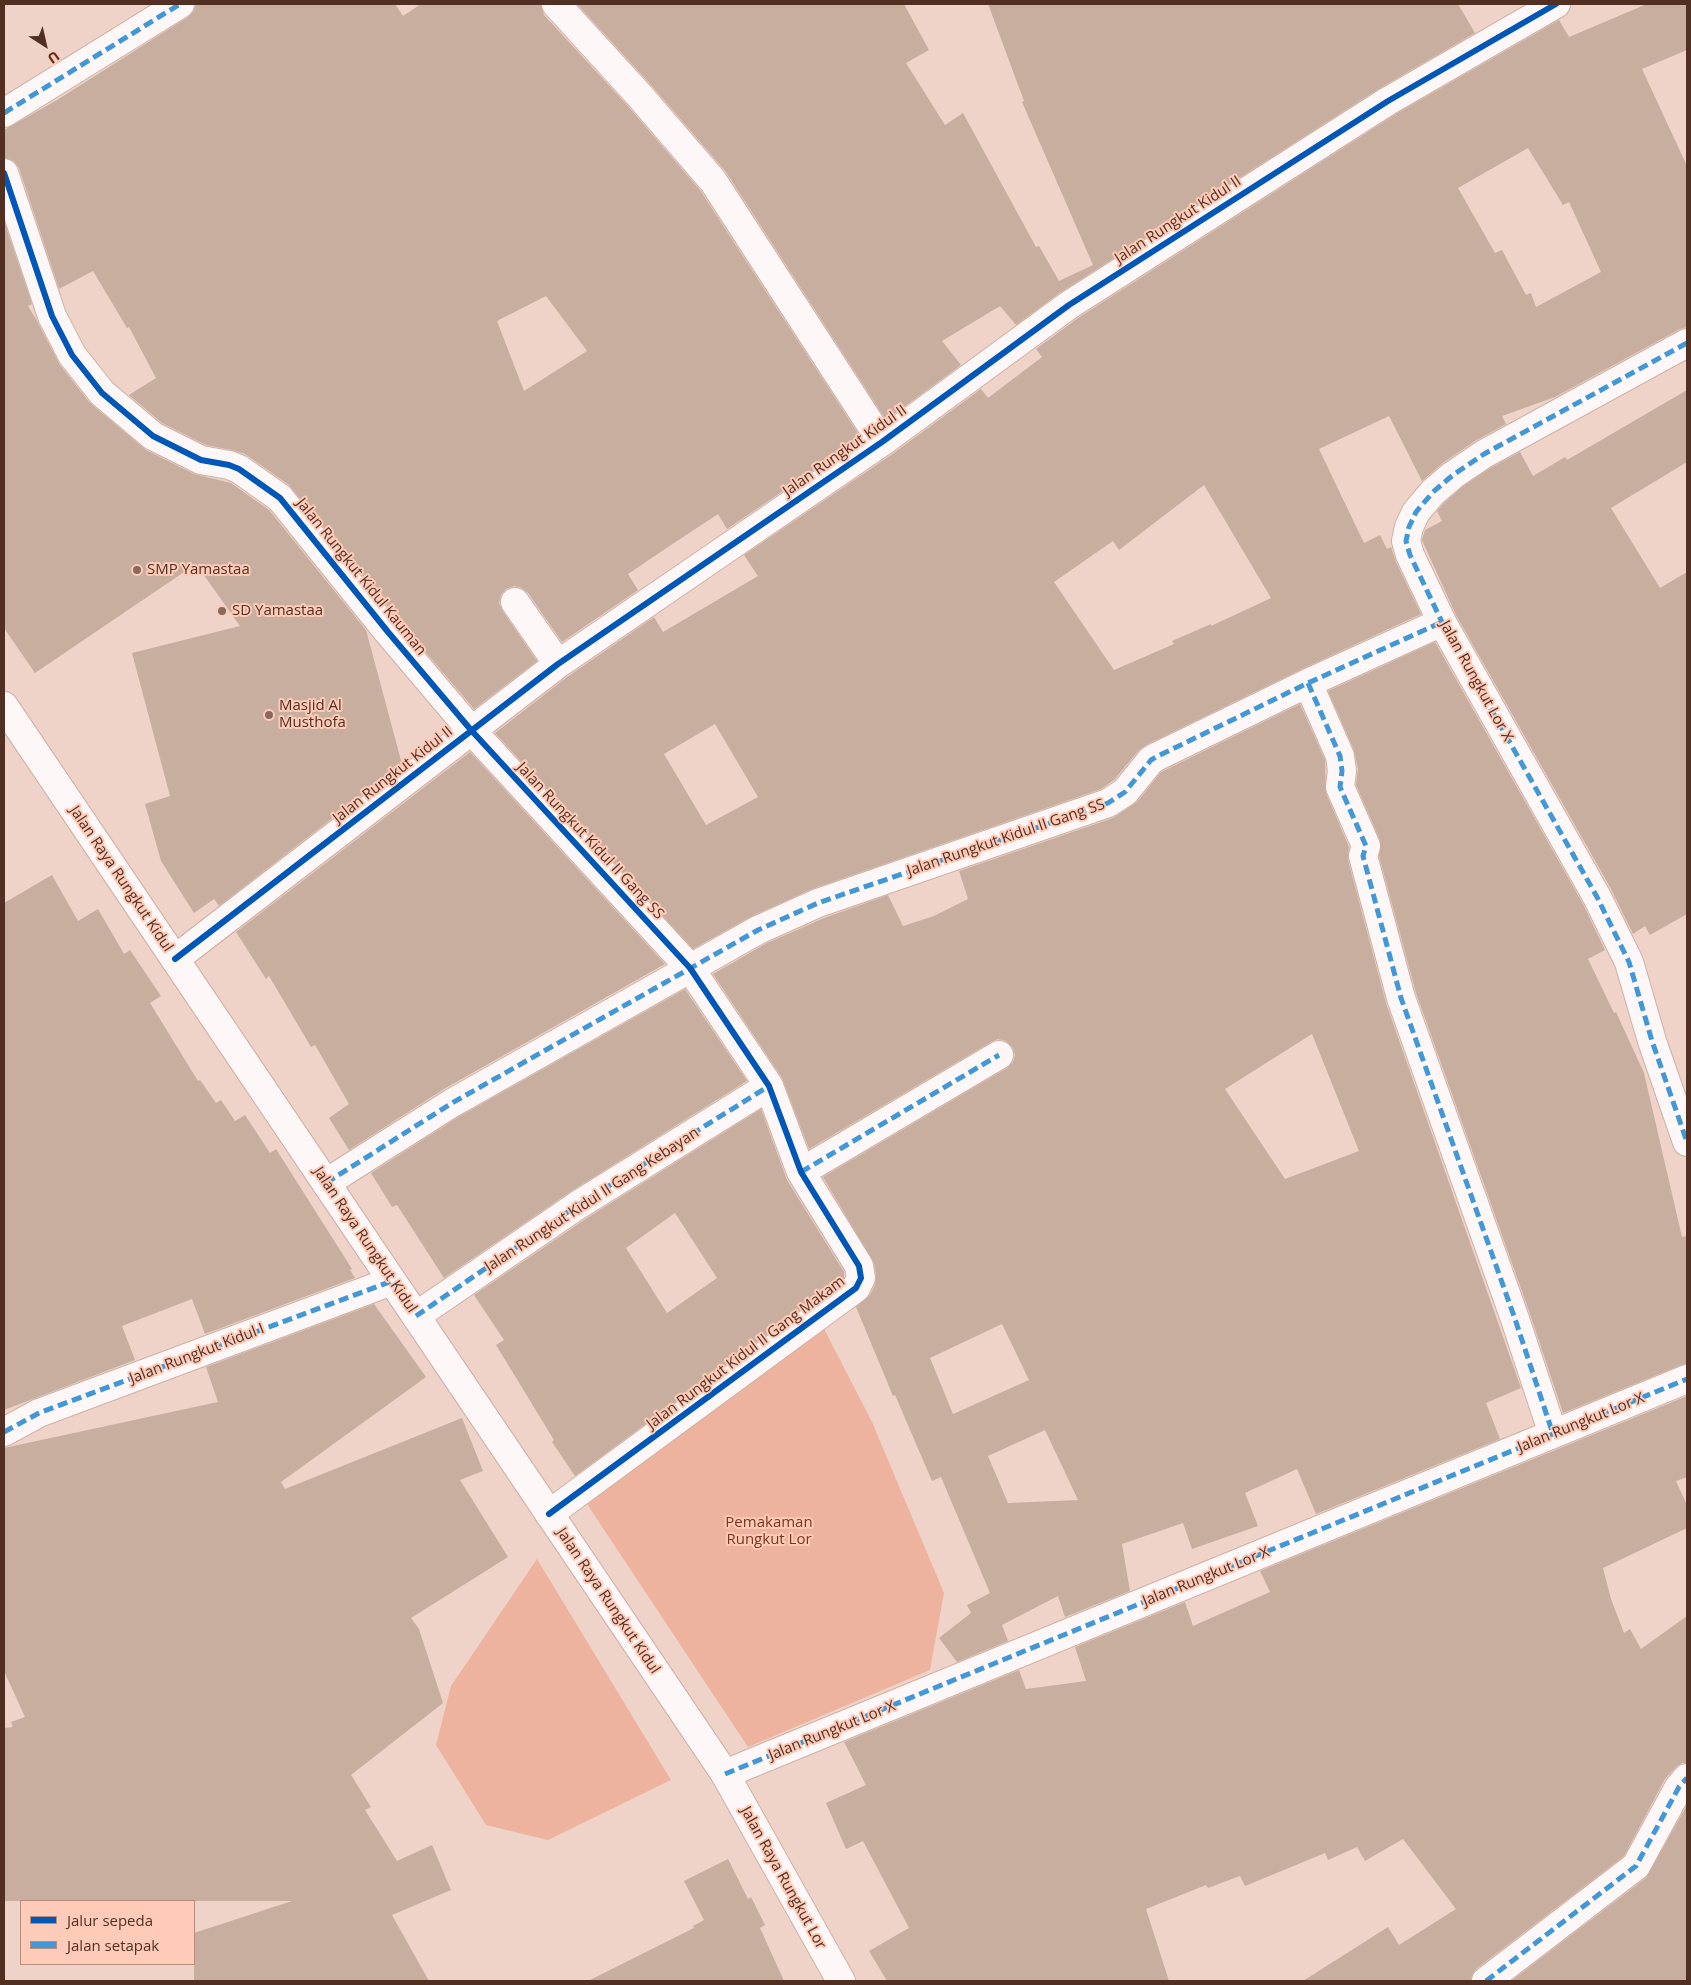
<!DOCTYPE html>
<html>
<head>
<meta charset="utf-8">
<style>
  body { margin:0 }
  #map { position:relative; width:1691px; height:1985px; overflow:hidden; background:#efd3c9; font-family:"Open Sans",sans-serif }
  canvas { display:block }
  .frame { position:absolute; inset:0; border:5px solid #513023; pointer-events:none }
  .legend { position:absolute; left:20px; top:1900px; width:175px; height:65px; box-sizing:border-box; background:#ffcbb9; border:1px solid #b98d7d; margin:0; padding:6px 9px; list-style:none; font-size:15px; color:#513023 }
  .legend li { display:flex; align-items:center; gap:10px; height:25px }
  .legend b { width:25px; border:1px solid #b98d7d }
  .north { position:absolute; left:20px; top:20px; width:50px; height:50px; -webkit-text-stroke:4px #ffcbb9; paint-order:stroke; rotate:145deg; font-size:14px; font-weight:700; line-height:20px; text-align:center; color:#513023 }
  .north::after { content:''; display:block; margin:auto; width:18px; height:22px; background:#513023; clip-path:polygon(50% 0,100% 100%,50% 72%,0 100%) }
</style>
</head>
<body>
<div id="map">
<canvas width="1691" height="1985"></canvas>
<div class="frame"></div>
<ul class="legend">
<li><b style="height:6px;background:#0057b8"></b>Jalur sepeda</li>
<li><b style="height:6px;background:#4297d6"></b>Jalan setapak</li>
</ul>
<div class="north">U</div>
</div>
<script>
const ctx = document.querySelector('canvas').getContext('2d');
ctx.lineJoin = 'round';
function fill(path, color) {
  ctx.fillStyle = color;
  ctx.fill(path, 'evenodd');
}
function poly(rows) {
  const path = new Path2D();
  for (const r of rows) {
    path.moveTo(r[0], r[1]);
    for (let i = 2; i < r.length; i += 2) path.lineTo(r[i], r[i + 1]);
  }
  return path;
}
function trace(path, color, width, dash) {
  ctx.strokeStyle = color;
  ctx.lineWidth = width;
  ctx.lineCap = dash ? 'butt' : 'round';
  ctx.setLineDash(dash || []);
  ctx.stroke(path);
}
function drawText(font, color, halo, rows, align = 'center') {
  ctx.font = font + ' "Open Sans",sans-serif';
  ctx.lineWidth = 4;
  ctx.setLineDash([]);
  ctx.textBaseline = 'middle';
  ctx.strokeStyle = halo;
  ctx.fillStyle = color;
  for (const [text, x, y, turn = 0] of rows) {
    ctx.save();
    ctx.translate(x, y);
    ctx.rotate((+turn || 0) * Math.PI / 180);
    ctx.textAlign = isNaN(turn) ? turn : align;
    if (halo) ctx.strokeText(text, 0, 0);
    ctx.fillText(text, 0, 0);
    ctx.restore();
  }
}
fill(poly([
  [819,1319,872,1422,944,1593,930,1670,748,1747,587,1504,750,1368],
  [537,1559,671,1780,548,1840,486,1825,436,1745,451,1686]
]), '#eeb39e');
fill(poly([
  [196,4,395,4,403,16,421,4,541,4,544,15,627,105,700,190,861,438,727,529,718,514,665,549,628,574,638,590,562,642,528,593,522,588,514,586,506,589,501,595,499,603,502,610,537,661,474,709,400,622,289,485,245,454,232,450,206,445,162,423,129,395,156,378,129,327,127,328,93,271,59,289,19,168,14,161,4,158,4,130,57,100,188,17,193,12],
  [546,296,587,351,524,391,497,321],
  [577,4,904,4,929,50,906,63,945,125,963,113,1036,247,1039,246,1059,281,1093,265,1022,102,1024,101,988,4,1458,4,1475,33,1380,88,1061,292,1016,325,1000,306,942,341,961,365,886,420,726,172,651,85],
  [1647,4,1687,4,1687,50,1642,69,1687,166,1687,327,1680,329,1555,397,1502,416,1506,424,1475,441,1444,462,1422,481,1389,416,1319,449,1364,543,1380,535,1387,549,1391,547,1396,562,1421,614,1302,669,1148,744,1139,750,1114,780,1101,789,812,889,752,916,693,949,495,733,567,677,654,617,663,632,758,576,744,555,891,455,981,389,988,398,1042,357,1036,349,1078,318,1396,114,1559,20,1569,37],
  [1528,148,1563,205,1569,202,1601,272,1536,307,1531,293,1526,295,1502,250,1495,253,1458,188],
  [1204,485,1271,598,1211,626,1211,624,1172,641,1174,644,1114,670,1054,582,1113,541,1119,550],
  [715,724,758,797,706,825,664,754],
  [4,221,32,304,28,306,36,319,60,365,90,403,146,450,194,474,231,483,269,510,366,630,402,764,219,906,214,899,194,913,161,861,145,804,170,796,132,653,240,626,196,564,35,673,4,628],
  [1687,390,1687,462,1611,508,1660,588,1687,572,1687,914,1650,935,1645,926,1633,934,1611,889,1456,615,1422,540,1425,530,1442,521,1437,511,1444,503,1462,487,1492,467,1520,452,1533,476,1565,457,1567,460],
  [1435,642,1583,904,1605,950,1588,959,1614,1013,1616,1012,1644,1073,1682,1237,1687,1236,1687,1364,1681,1365,1563,1413,1530,1314,1416,993,1379,856,1380,840,1356,785,1358,769,1354,750,1328,691],
  [1300,704,1325,760,1326,793,1349,847,1348,860,1386,1003,1521,1388,1486,1403,1500,1439,1316,1514,1297,1469,1245,1493,1258,1526,1192,1549,1183,1523,1122,1544,1130,1591,1065,1617,1058,1596,1002,1625,1008,1641,957,1662,939,1638,971,1613,967,1605,990,1593,941,1477,932,1481,895,1395,893,1396,856,1307,870,1295,875,1285,876,1275,874,1263,823,1177,1007,1068,1013,1062,1015,1055,1013,1048,1006,1041,998,1039,991,1042,809,1149,782,1078,713,974,765,944,824,918,888,895,903,926,934,916,968,899,959,871,1113,818,1137,802,1161,772],
  [1312,1034,1359,1151,1285,1179,1225,1089],
  [1002,1324,1029,1380,953,1414,930,1358],
  [1045,1430,1078,1500,1008,1503,988,1456],
  [470,752,665,964,444,1089,349,1150,329,1118,349,1104,315,1045,311,1047,269,976,266,979,236,932],
  [52,875,78,921,98,909,124,954,130,950,161,996,150,1003,198,1081,200,1080,216,1103,221,1100,235,1121,245,1115,270,1153,276,1149,352,1269,350,1270,355,1278,205,1334,192,1299,122,1326,135,1360,4,1410,4,903],
  [685,989,747,1081,570,1192,444,1278,397,1205,392,1207,371,1173,460,1116],
  [761,1109,787,1180,844,1272,844,1278,575,1476,552,1442,554,1440,496,1345,504,1340,474,1295,587,1218],
  [675,1213,717,1278,667,1313,626,1248],
  [374,1304,426,1377,281,1482,285,1489,462,1418,483,1471,460,1480,508,1557,411,1618,419,1629,443,1703,351,1775,371,1807,365,1810,397,1861,432,1845,451,1890,392,1915,429,1981,194,1981,194,1933,292,1901,4,1901,4,1728,13,1727,11,1722,25,1717,4,1671,4,1448,218,1402,206,1367],
  [1687,1396,1687,1477,1676,1481,1687,1505,1687,1528,1603,1568,1611,1599,1624,1633,1630,1629,1641,1649,1687,1616,1687,1763,1682,1763,1676,1767,1665,1779,1624,1856,1476,1969,1472,1975,1471,1981,1303,1981,1388,1927,1399,1945,1456,1909,1403,1839,1365,1861,1357,1847,1328,1860,1325,1853,1245,1886,1240,1876,1208,1888,1206,1885,1146,1909,1169,1981,887,1981,869,1951,909,1928,863,1841,846,1849,826,1803,866,1785,844,1742,1019,1670,1026,1689,1086,1681,1075,1647,1185,1602,1193,1626,1270,1592,1260,1571],
  [1687,1805,1687,1981,1511,1981,1646,1878],
  [728,1859,748,1899,751,1897,765,1925,760,1928,784,1981,588,1981,694,1928,693,1926,704,1920,684,1881]
]), '#c7ae9f');
const street = poly([
  [556,4,639,95,713,181,882,442],
  [4,113,180,4],
  [4,173,52,316,72,355,102,393,153,436,201,460,229,465,239,469,280,498,388,632,471,730,690,968,769,1086,801,1172,859,1266,861,1278,856,1288,549,1514],
  [1687,343,1484,454,1453,475,1433,492,1416,512,1409,527,1406,541,1410,555,1442,622,1597,897,1629,962,1652,1041,1687,1142],
  [515,602,558,664],
  [1308,683,1340,756,1342,771,1340,787,1366,846,1363,856,1401,998,1515,1319,1553,1434],
  [175,959,558,664,882,442,1069,305,1388,101,1556,4],
  [801,1172,999,1055],
  [326,1183,452,1103,758,930,818,903,1108,803,1125,792,1151,760,1156,757,1308,683,1442,622],
  [416,1316,578,1205,769,1086],
  [4,1432,39,1413,392,1281],
  [725,1774,1687,1379],
  [1486,1981,1636,1866,1679,1787,1687,1778]
]);
const secondary = poly([
  [4,706,725,1774,841,1981]
]);
trace(street, '#cdb1a6', 30);
trace(secondary, '#cdb1a6', 30);
trace(street, '#fdf8f7', 28);
trace(secondary, '#fdf8f7', 28);
trace(poly([
  [4,113,180,4],
  [1687,343,1484,454,1453,475,1433,492,1416,512,1409,527,1406,541,1410,555,1442,622,1597,897,1629,962,1652,1041,1687,1142],
  [1308,683,1340,756,1342,771,1340,787,1366,846,1363,856,1401,998,1515,1319,1553,1434],
  [801,1172,999,1055],
  [326,1183,452,1103,758,930,818,903,1108,803,1125,792,1151,760,1156,757,1308,683,1442,622],
  [416,1316,578,1205,769,1086],
  [4,1432,39,1413,392,1281],
  [725,1774,1687,1379],
  [1486,1981,1636,1866,1679,1787,1687,1778]
]), '#4297d6', 5, [10, 5]);
trace(poly([
  [4,173,52,316,72,355,102,393,153,436,201,460,229,465,239,469,280,498,388,632,471,730,690,968,769,1086,801,1172,859,1266,861,1278,856,1288,549,1514],
  [175,959,558,664,882,442,1069,305,1388,101,1556,4]
]), '#0057b8', 6);
for (const [x, y, r, color] of [
  [137,570,5,"#88695d"],
  [222,611,5,"#88695d"],
  [269,715,5,"#88695d"]
]) {
  const dot = new Path2D();
  dot.arc(x, y, r, 0, 2 * Math.PI);
  ctx.fillStyle = color;
  ctx.fill(dot);
  trace(dot, '#ffcbb9', 2);
}
drawText('15px', '#513023', '#ffcbb9', [
  ["Jalan Rungkut Kidul II",1178,220,-33],
  ["Jalan Rungkut Kidul II",845,451,-35],
  ["Jalan Rungkut Kidul Kauman",361,577,51],
  ["Jalan Rungkut Lor X",1476,681,61],
  ["Jalan Rungkut Kidul II",393,775,-38],
  ["Jalan Rungkut Kidul II Gang SS",1006,838,-19],
  ["Jalan Rungkut Kidul II Gang SS",590,841,47],
  ["Jalan Raya Rungkut Kidul",121,879,56],
  ["Jalan Rungkut Kidul II Gang Kebayan",592,1200,-33],
  ["Jalan Raya Rungkut Kidul",365,1240,56],
  ["Jalan Rungkut Kidul II Gang Makam",746,1353,-37],
  ["Jalan Rungkut Kidul I",197,1354,-21],
  ["Jalan Rungkut Lor X",1581,1423,-22],
  ["Jalan Rungkut Lor X",1206,1577,-22],
  ["Jalan Raya Rungkut Kidul",608,1601,56],
  ["Jalan Rungkut Lor X",832,1731,-22],
  ["Jalan Raya Rungkut Lor",783,1878,61]
]);
drawText('15px', '#513023', '#ffcbb9', [
  ["SMP Yamastaa",147,570],
  ["SD Yamastaa",232,611],
  ["Masjid Al",279,706],
  ["Musthofa",279,723]
], 'left');
drawText('15px', '#79341a', '#ffcbb9', [
  ["Pemakaman",769,1523],
  ["Rungkut Lor",769,1540]
]);
</script>
</body>
</html>
